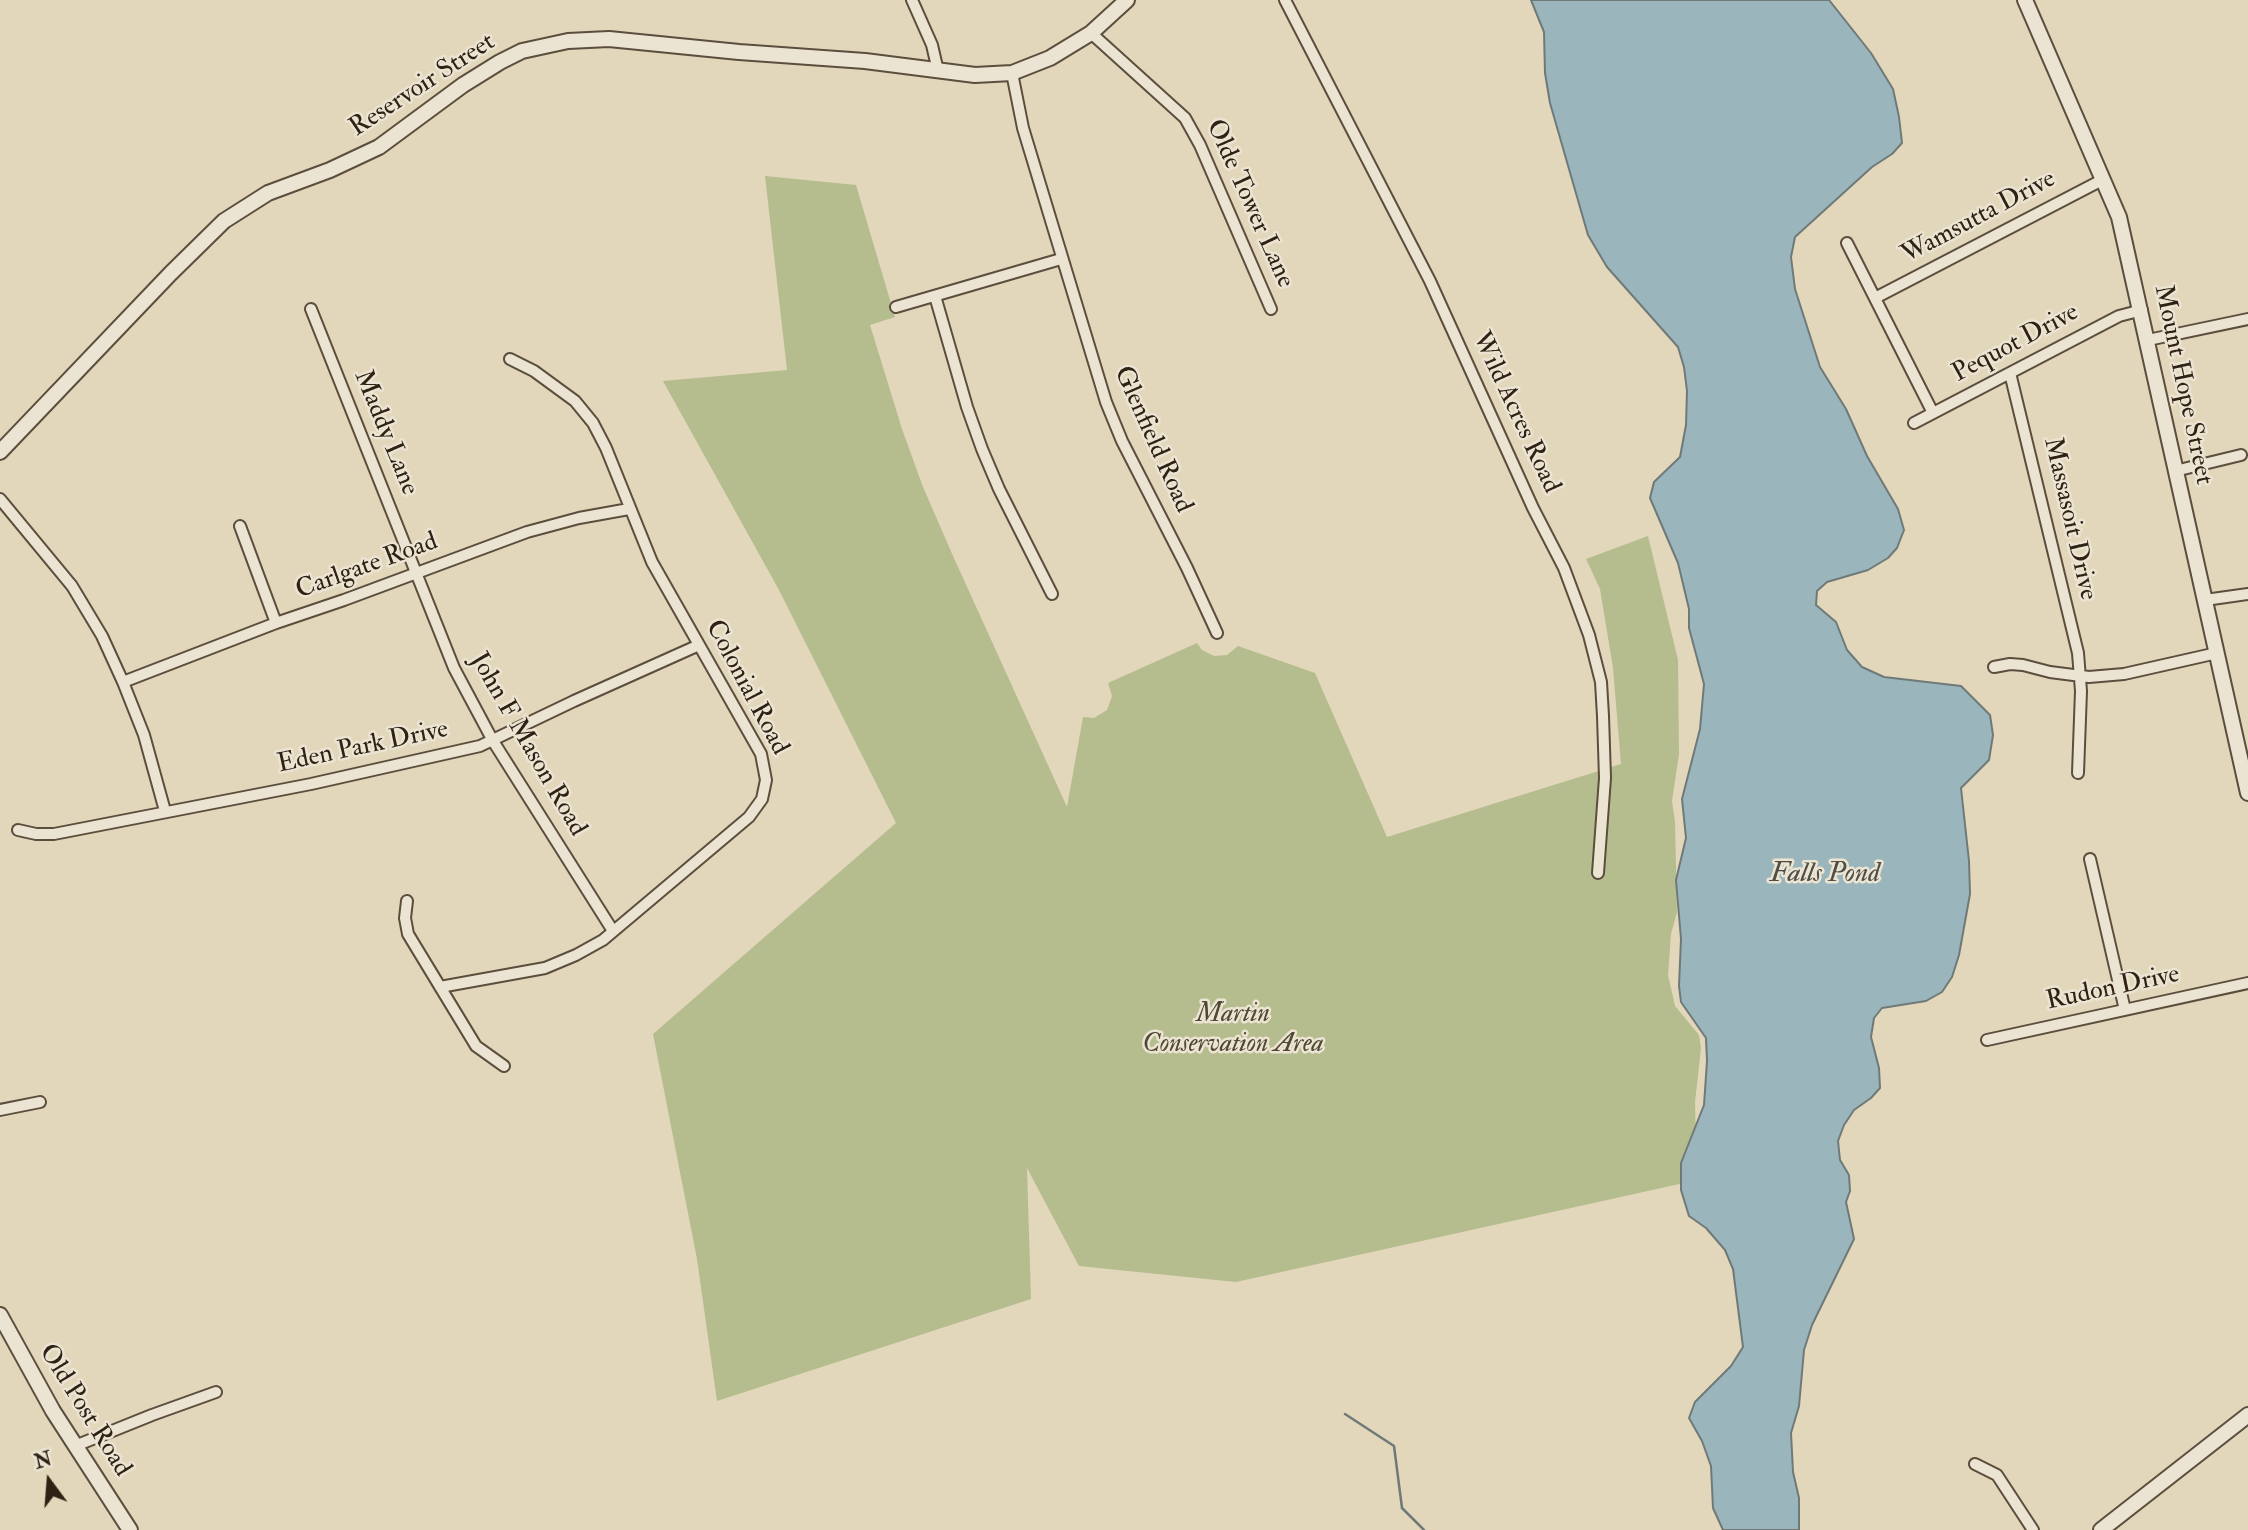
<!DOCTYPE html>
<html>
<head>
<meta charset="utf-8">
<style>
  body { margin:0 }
  #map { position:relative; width:2248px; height:1530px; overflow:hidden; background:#e2d6bb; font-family:"IM FELL Double Pica",serif }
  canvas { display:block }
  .north { position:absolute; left:14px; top:1446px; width:70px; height:70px; -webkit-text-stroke:5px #ece4d3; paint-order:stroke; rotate:344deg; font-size:19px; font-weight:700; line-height:28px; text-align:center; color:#2f2113 }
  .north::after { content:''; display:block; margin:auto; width:24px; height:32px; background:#2f2113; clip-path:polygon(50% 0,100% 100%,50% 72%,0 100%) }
</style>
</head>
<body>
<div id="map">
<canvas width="2248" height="1530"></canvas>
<div class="north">N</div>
</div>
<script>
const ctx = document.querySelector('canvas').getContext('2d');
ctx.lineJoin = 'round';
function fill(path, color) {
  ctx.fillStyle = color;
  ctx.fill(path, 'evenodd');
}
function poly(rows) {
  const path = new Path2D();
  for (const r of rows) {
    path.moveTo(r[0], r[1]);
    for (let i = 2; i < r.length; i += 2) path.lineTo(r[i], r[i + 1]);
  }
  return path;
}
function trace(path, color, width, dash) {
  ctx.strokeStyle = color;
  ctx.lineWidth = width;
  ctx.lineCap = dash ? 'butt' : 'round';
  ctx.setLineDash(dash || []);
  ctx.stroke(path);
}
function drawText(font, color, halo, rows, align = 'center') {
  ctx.font = font + ' "IM FELL Double Pica",serif';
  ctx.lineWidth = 5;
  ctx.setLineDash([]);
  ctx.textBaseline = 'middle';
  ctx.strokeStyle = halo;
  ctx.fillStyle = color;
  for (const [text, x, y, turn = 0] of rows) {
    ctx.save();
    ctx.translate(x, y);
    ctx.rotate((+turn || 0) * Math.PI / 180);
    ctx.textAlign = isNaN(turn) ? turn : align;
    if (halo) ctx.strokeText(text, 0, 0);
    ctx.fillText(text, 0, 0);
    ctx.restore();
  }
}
fill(poly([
  [765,176,856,185,895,317,870,325,902,429,923,487,953,556,1067,807,1083,717,1094,718,1107,710,1112,696,1108,683,1197,643,1202,650,1214,656,1227,655,1238,646,1315,673,1387,837,1621,764,1613,668,1600,589,1586,559,1648,536,1678,660,1679,754,1672,801,1675,822,1677,912,1671,934,1668,975,1675,1006,1699,1035,1701,1048,1695,1102,1696,1142,1702,1179,1236,1282,1079,1266,1027,1168,1031,1299,717,1401,697,1259,653,1034,896,823,779,590,663,381,787,370]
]), '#b5bd8e');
const water = poly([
  [1531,0,1829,0,1871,53,1893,89,1899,117,1902,143,1892,154,1872,167,1795,237,1791,257,1795,289,1820,367,1846,409,1867,456,1898,509,1904,530,1897,548,1888,558,1868,570,1827,582,1817,591,1816,605,1836,622,1847,650,1862,667,1884,677,1961,686,1990,715,1993,735,1989,760,1961,788,1969,861,1970,894,1959,955,1952,977,1942,992,1926,1001,1882,1008,1874,1018,1871,1037,1879,1068,1880,1088,1871,1098,1854,1110,1844,1125,1838,1141,1840,1160,1849,1175,1850,1191,1846,1202,1854,1239,1812,1325,1804,1350,1799,1406,1791,1433,1793,1472,1799,1498,1799,1530,1723,1530,1713,1508,1711,1466,1702,1441,1689,1418,1695,1402,1731,1366,1743,1347,1733,1269,1725,1250,1706,1228,1689,1216,1681,1190,1681,1163,1704,1105,1707,1061,1706,1038,1681,1002,1679,986,1681,939,1676,880,1686,838,1682,799,1700,729,1704,684,1689,628,1689,609,1678,563,1650,498,1654,482,1680,457,1686,425,1687,391,1684,367,1678,347,1607,267,1588,235,1550,103,1545,73,1544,32,1531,0]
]);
fill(water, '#9ab6bc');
trace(water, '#6f7a78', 2);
trace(poly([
  [1345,1414,1394,1446,1402,1508,1424,1530]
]), '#6f7a78', 2.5);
const minor = poly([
  [912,0,932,45,938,71],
  [1285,0,1430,281,1533,508,1564,568,1589,635,1601,682,1603,716,1605,778,1598,873],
  [1091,33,1185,118,1200,145,1271,309],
  [1012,73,1023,128,1106,402,1122,441,1187,568,1217,633],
  [1847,243,1933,413],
  [935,296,967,407,982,449,999,489,1052,594],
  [1875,298,2104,179],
  [896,307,1061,259],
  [311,309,454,668,493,741,613,931],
  [2148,340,2248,319],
  [2010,373,2078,653,2081,691,2078,773],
  [1914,423,2119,316,2142,310],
  [2175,471,2241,455],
  [0,499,72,586,102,636,123,682,144,735,165,811],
  [240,526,276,623],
  [2205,600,2248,594],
  [1994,667,2010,664,2023,665,2050,672,2089,677,2124,674,2217,653],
  [123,682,276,623,344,600,527,532,579,518,629,509],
  [18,830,36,834,54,834,311,784,480,746,574,701,699,645],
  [2090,859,2125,1010],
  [407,901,405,918,408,934,476,1046,504,1066],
  [440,987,545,968,576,955,603,940,749,817,762,799,766,780,761,754,652,562,606,448,593,423,575,401,534,371,510,359],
  [1987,1040,2248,983],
  [0,1110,40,1102],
  [75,1446,152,1415,216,1392],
  [1975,1464,1997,1475,2033,1530]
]);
const tertiary = poly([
  [2025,0,2119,217,2248,793],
  [0,452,171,273,224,221,268,193,330,170,379,147,463,85,500,62,522,51,568,41,609,39,739,52,865,61,975,75,1012,73,1050,58,1091,33,1127,0],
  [0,1315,53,1411,130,1530],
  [2101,1530,2248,1415]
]);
trace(minor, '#5c4e3d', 14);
trace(tertiary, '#5c4e3d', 18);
trace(minor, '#ece4d3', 10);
trace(tertiary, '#ece4d3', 14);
drawText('26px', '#2f2113', '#ece4d3', [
  ["Reservoir Street",423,86,-33],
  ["Olde Tower Lane",1249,204,66],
  ["Wamsutta Drive",1979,218,-28],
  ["Pequot Drive",2016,344,-28],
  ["Mount Hope Street",2182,385,78],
  ["Wild Acres Road",1515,413,65],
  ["Maddy Lane",385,433,68],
  ["Glenfield Road",1152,440,66],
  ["Massasoit Drive",2069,519,77],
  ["Carlgate Road",367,567,-20],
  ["Colonial Road",746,688,62],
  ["John F Mason Road",527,745,60],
  ["Eden Park Drive",363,748,-12],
  ["Rudon Drive",2113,989,-12],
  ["Old Post Road",84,1411,58]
]);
drawText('italic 26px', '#504832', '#ece4d3', [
  ["Martin",1233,1015],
  ["Conservation Area",1233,1045]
]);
drawText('italic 28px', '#4f4e46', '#ece4d3', [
  ["Falls Pond",1825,875]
]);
</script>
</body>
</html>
